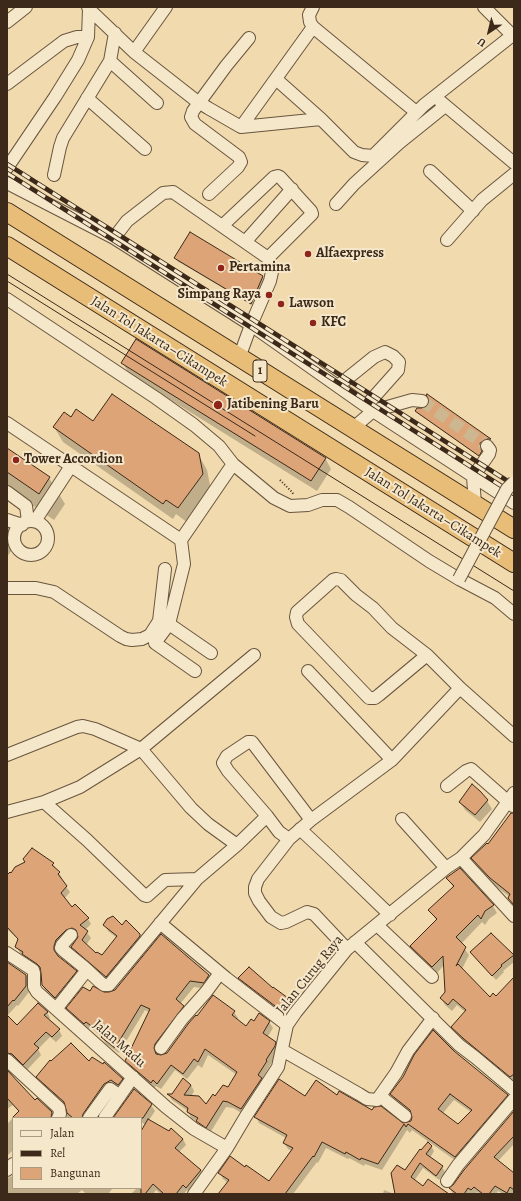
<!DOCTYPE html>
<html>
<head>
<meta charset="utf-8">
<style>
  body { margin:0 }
  #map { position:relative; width:521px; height:1201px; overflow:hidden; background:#f0daae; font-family:Alegreya,serif }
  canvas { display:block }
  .frame { position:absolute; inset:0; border:8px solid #3c2919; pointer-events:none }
  .legend { position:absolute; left:12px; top:1117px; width:130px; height:72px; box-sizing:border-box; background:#f5e7ca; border:1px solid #ab9b83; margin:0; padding:5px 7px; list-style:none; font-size:12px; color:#3c2919 }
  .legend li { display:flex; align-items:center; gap:8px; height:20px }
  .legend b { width:20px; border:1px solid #ab9b83 }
  .north { position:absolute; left:469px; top:12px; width:40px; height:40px; -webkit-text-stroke:3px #f5e7ca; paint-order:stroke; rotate:215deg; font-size:11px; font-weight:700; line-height:16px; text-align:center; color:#3c2919 }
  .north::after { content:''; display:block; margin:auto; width:14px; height:18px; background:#3c2919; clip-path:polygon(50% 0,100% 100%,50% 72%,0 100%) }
</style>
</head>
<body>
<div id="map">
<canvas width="521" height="1201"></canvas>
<div class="frame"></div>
<ul class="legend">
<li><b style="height:5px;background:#f5e7ca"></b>Jalan</li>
<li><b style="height:5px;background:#3c2919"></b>Rel</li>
<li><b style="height:11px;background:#dda478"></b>Bangunan</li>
</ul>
<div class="north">U</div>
</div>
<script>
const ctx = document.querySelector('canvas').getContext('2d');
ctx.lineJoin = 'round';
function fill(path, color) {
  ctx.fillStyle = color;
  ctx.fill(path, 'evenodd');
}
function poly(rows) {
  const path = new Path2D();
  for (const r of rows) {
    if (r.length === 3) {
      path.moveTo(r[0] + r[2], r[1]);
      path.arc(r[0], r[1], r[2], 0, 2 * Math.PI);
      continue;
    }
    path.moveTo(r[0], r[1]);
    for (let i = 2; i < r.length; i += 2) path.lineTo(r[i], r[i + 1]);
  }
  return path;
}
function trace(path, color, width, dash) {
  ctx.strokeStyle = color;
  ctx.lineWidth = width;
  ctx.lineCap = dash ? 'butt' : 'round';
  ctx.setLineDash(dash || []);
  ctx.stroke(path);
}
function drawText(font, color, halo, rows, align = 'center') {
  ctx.font = font + ' Alegreya,serif';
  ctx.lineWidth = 4;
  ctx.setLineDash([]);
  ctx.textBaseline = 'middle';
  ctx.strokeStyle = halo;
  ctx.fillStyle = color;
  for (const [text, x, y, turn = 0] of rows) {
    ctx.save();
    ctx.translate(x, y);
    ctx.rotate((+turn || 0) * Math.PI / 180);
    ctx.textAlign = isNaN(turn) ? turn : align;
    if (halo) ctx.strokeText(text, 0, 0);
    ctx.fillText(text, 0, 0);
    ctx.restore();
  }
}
fill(poly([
  [176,258,263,277,264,279,252,305,177,261],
  [123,363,325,458,331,469,317,491,129,374],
  [428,395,491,440,491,441,487,441,481,445,480,450,482,454,480,457,417,413,416,411,425,409,429,406,431,401],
  [71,418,93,422,198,454,207,470,211,490,188,523,176,514,173,519,63,442,54,427],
  [7,449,49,478,65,504,54,520,7,488],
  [7,519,19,539,7,557],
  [487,801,492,809,480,822,465,810,460,802],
  [514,817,514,906,509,898,510,897,494,885,476,865,473,858,488,846],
  [53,864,62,878,61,880,70,892,64,899,72,909,75,906,88,919,91,924,85,930,91,938,86,945,96,954,102,956,117,938,108,931,105,925,122,926,139,934,143,941,110,982,75,952,72,947,79,937,79,934,76,933,57,952,57,955,76,972,79,977,59,1003,46,991,42,985,42,970,27,960,24,956,20,953,17,947,19,940,7,929,7,875,8,876],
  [460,869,493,906,497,913,489,919,485,925,482,922,461,944,469,955,462,969,490,998,496,998,514,979,514,1083,469,1047,456,1034,452,1027,465,1012,457,1005,452,1011,445,1005,441,998,446,992,444,965,437,973,416,954,412,946,437,921,429,910,454,888,447,878],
  [491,934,514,958,514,962,503,971,504,972,496,980,475,958,472,952],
  [7,963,26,975,29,982,29,992,18,1006,17,1005,7,1016],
  [208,976,212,982,207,989,194,987,180,1004,187,1012,158,1050,156,1055,161,1057,167,1053,234,1012,238,1018,237,1020,246,1027,254,1023,269,1022,273,1028,267,1038,275,1043,279,1050,262,1079,265,1085,245,1115,233,1108,226,1107,210,1133,201,1127,197,1121,191,1118,188,1111,172,1100,169,1095,172,1095,191,1085,194,1091,191,1097,207,1106,215,1097,228,1089,237,1075,208,1055,202,1068,198,1065,187,1079,175,1070,161,1089,156,1086,154,1089,130,1067,126,1061,149,1012,145,1010,119,1053,106,1044,102,1037,90,1027,88,1030,71,1014,68,1008,90,993,103,993],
  [240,978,273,990,287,998,291,1005,283,1016,244,985],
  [47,1012,50,1018,48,1020,59,1030,62,1036,56,1042,50,1037,38,1049,41,1055,27,1070,16,1060,11,1058,7,1055,7,1017,17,1027],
  [454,1052,507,1095,511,1102,459,1163,412,1130,410,1133,407,1130,382,1170,365,1164,364,1166,349,1158,348,1159,326,1148,318,1163,317,1162,293,1194,220,1194,228,1183,223,1179,220,1173,245,1168,269,1182,292,1151,288,1149,284,1143,286,1138,259,1123,256,1117,305,1097,337,1096,404,1124,409,1124,413,1116,395,1101,391,1094],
  [454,1100,471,1112,459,1126,443,1113],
  [89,1063,122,1079,125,1085,122,1090,115,1085,107,1090,87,1118,67,1118,67,1107,41,1083,37,1077],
  [7,1072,35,1101,51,1112,54,1118,13,1118,19,1112,13,1105,7,1109],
  [151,1105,155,1111,149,1120,183,1139,186,1145,179,1152,201,1170,204,1176,190,1193,187,1190,184,1194,161,1194,156,1190,153,1194,131,1194,137,1188,141,1188,141,1133,146,1125,141,1122,141,1118,114,1118],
  [514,1112,514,1144,498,1161,514,1174,514,1193,503,1194,498,1191,496,1194,480,1194,477,1192,476,1194,472,1193,471,1194,453,1194,450,1188,454,1186],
  [13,1118,13,1150,7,1156,7,1124],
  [431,1146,434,1151,430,1158,442,1167,445,1172,439,1180,423,1168,414,1181,423,1187,447,1194,396,1194,405,1171],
  [13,1176,13,1188,113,1188,108,1194,86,1194,82,1190,77,1194,7,1194,7,1178],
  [384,1190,394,1194,383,1194]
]), '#0003');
const building = poly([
  [190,232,263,276,251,304,174,258,190,232],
  [136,339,326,458,311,481,121,363,136,339],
  [112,394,199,453,203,474,178,508,166,500,163,504,53,427,64,412,71,417,76,409,93,421,112,394],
  [427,394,491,439,486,439,480,443,480,447,482,451,479,456,415,411,417,408,425,408,428,405,429,401,426,395,427,394],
  [7,448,50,477,39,494,7,472,7,448],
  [472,784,480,791,488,800,475,815,459,802,472,784],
  [511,813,514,813,514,905,508,898,510,894,490,878,471,858,487,843,488,844,511,813],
  [32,848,54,863,52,865,60,872,58,874,67,886,61,893,72,907,75,904,89,918,80,925,88,931,82,940,96,953,97,952,102,955,117,936,103,925,107,919,113,916,122,925,126,920,140,934,140,936,106,977,71,947,78,937,76,930,72,928,66,930,56,940,54,946,54,950,58,956,77,971,55,998,42,985,41,973,40,967,37,964,22,954,23,952,15,947,18,939,7,927,7,875,10,872,11,873,15,867,25,862,23,859,32,848],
  [460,868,494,905,485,911,481,919,478,915,456,937,466,947,456,966,458,964,490,997,493,993,496,996,514,977,514,1074,510,1077,464,1039,451,1027,466,1010,453,999,448,1005,440,998,445,992,443,956,432,967,410,946,437,919,428,910,454,886,446,878,460,868],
  [491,933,514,955,501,965,502,966,492,976,470,952,491,933],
  [161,934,209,975,204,983,190,981,176,999,184,1006,155,1044,154,1048,156,1054,161,1055,167,1053,188,1024,196,1015,197,1016,213,995,235,1011,232,1015,246,1026,251,1019,254,1021,259,1013,270,1021,263,1033,276,1042,275,1046,266,1060,267,1061,258,1075,262,1078,241,1109,228,1102,223,1101,206,1128,196,1121,198,1118,187,1112,188,1108,167,1094,172,1094,183,1078,191,1085,184,1095,199,1096,206,1104,213,1094,215,1096,223,1085,228,1087,237,1072,205,1049,198,1062,194,1059,183,1074,171,1065,157,1084,153,1080,151,1083,125,1061,150,1009,141,1005,115,1048,101,1037,103,1035,86,1022,84,1024,66,1008,83,987,90,991,93,986,104,992,109,992,115,990,161,934],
  [7,962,26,975,26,986,14,1001,13,1000,7,1007,7,962],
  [249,967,273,988,273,987,288,998,279,1009,238,978,249,967],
  [38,1003,48,1012,44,1015,60,1029,52,1037,46,1032,34,1044,39,1048,23,1065,12,1054,7,1053,7,1015,17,1025,38,1003],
  [433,1030,454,1051,508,1095,455,1157,408,1124,406,1127,404,1124,378,1164,361,1158,360,1160,346,1152,345,1154,322,1142,314,1157,313,1156,285,1194,218,1194,229,1180,218,1173,230,1156,245,1167,246,1165,269,1181,293,1148,283,1143,287,1135,254,1117,279,1079,305,1096,316,1080,337,1095,339,1091,372,1110,374,1107,381,1106,403,1123,411,1121,412,1117,410,1110,390,1094,403,1077,414,1055,433,1030],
  [450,1094,472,1110,458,1124,438,1109,450,1094],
  [71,1043,89,1061,92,1057,103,1064,104,1062,123,1079,118,1085,111,1080,104,1084,83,1114,82,1118,73,1118,67,1113,64,1102,36,1077,50,1060,51,1061,71,1043],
  [7,1070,35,1100,37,1098,52,1112,51,1118,12,1118,19,1111,7,1098,7,1070],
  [134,1089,152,1104,143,1118,113,1118,134,1089],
  [514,1111,514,1136,494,1157,514,1173,514,1190,510,1187,507,1193,495,1186,489,1194,483,1194,474,1187,471,1190,468,1188,464,1194,457,1194,449,1188,453,1185,464,1170,514,1111],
  [148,1119,169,1131,171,1128,183,1139,175,1148,201,1170,186,1188,183,1185,176,1194,164,1194,153,1184,145,1194,141,1194,141,1131,148,1119],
  [428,1142,432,1146,426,1154,443,1166,436,1176,420,1163,411,1177,423,1186,428,1179,449,1194,395,1194,391,1173,397,1165,405,1170,420,1149,421,1150,428,1142]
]);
fill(building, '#dda478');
trace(building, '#3c2919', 1);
trace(poly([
  [422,401,487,446]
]), '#ccb790', 12, [12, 6]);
const minor = poly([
  [313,7,309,15,310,22,313,27],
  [484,7,512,35],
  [89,9,134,52,194,99,208,108,241,127,321,119,354,152,362,155,373,156,424,105,514,34],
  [7,22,26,7],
  [134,52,166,7],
  [110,61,157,103],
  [276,79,321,119],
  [7,84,64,41,77,37,88,37],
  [87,98,145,149],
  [440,101,514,163],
  [241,127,313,27,416,112],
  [7,168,55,97,78,60,88,37,89,9,88,7],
  [430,171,473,211],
  [54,175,60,147,63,138,110,61,115,33],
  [7,183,114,238,251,325,373,411,514,503],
  [209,194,238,167,241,162,239,157,195,124,191,117,193,111,226,66,249,38],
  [336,204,354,184,399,143,445,106],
  [222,226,274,177,278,176,280,177,311,211,312,214,268,258],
  [114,238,127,221,163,193,173,192,268,258,272,272,270,281,251,325,239,358],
  [447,240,482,200,514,174],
  [245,242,292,189],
  [7,299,156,398,194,425,219,446,233,464,181,540,184,564,169,624,211,653],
  [338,386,374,357,385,352,393,356,399,362,398,370,366,406],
  [7,423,181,540],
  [352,429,373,411,412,400,422,401],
  [233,464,274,498,290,506,308,505,322,500,337,500,349,507,429,561,459,579,495,598,514,614],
  [7,492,26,506,28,521],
  [475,504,473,477,489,454,490,450,487,446],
  [7,520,22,525],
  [35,521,71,466],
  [31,538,17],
  [7,588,36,588,54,592,120,636,126,639,132,640,142,639,150,635,159,621,165,569],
  [169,624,155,643,195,671],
  [427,655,379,695,375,698,369,698,298,624,296,617,297,612,333,580,336,579,341,580,356,595,373,608,392,628,427,655,460,688,514,736],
  [308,671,392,760],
  [7,755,77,727,83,726,95,729,141,749,191,808,208,824,237,845],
  [447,786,466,771,471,769,513,806],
  [44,802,87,840,144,895,147,896,165,880,197,879,237,845,267,816,279,832,289,839,311,820,392,760,460,688],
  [7,812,44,802,80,787,141,749,254,655],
  [267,816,228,771,223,763,227,756,248,742,252,742,311,820],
  [402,819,446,868],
  [300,829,331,858,390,915],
  [289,839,258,879,255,887,255,893,259,901,271,917,281,923,286,922,307,912,314,914,347,949],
  [461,858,514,916],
  [160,923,226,978,287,1025],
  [377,925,432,977],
  [71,935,62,945,61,948,63,950,85,968,100,982,104,985,109,985,197,879],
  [355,942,459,1045,476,1058,514,1090],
  [7,953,33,970,34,973,34,987,37,992,166,1107,194,1129,227,1148],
  [56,1009,87,970],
  [161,1048,182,1019,206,992,220,973],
  [282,1050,359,1094,367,1099,377,1100,396,1073,408,1051,433,1018],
  [7,1060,59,1108,60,1114,58,1118],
  [380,1096,405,1116],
  [105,1117,133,1077],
  [89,1118,110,1089,120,1096],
  [7,1170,13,1164],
  [447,1181,458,1165,514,1099],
  [194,1194,227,1148,246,1116,278,1067,287,1025,296,1012,347,949,446,868,461,858,484,835,514,793]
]);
const highway = poly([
  [7,212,514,529],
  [7,246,514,563]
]);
trace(minor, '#69553e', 14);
trace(highway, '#3c2919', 20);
trace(poly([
  [280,480,291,491,294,495]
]), '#3c2919', 2, [1, 2]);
trace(minor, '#f5e7ca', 12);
trace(highway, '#e8bd77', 18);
trace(poly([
  [7,274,514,591],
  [7,281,255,436]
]), '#3c2919', 1);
const rail = poly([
  [7,164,514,485],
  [7,173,514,494]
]);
trace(rail, '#3c2919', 4.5);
trace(rail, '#f5e7ca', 3, [9]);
const minorBridge = poly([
  [459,579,507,489,514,482]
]);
trace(minorBridge, '#69553e', 14, []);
trace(minorBridge, '#f5e7ca', 12);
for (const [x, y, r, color] of [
  [308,254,4,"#8f2418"],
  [221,268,4,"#8f2418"],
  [269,295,4,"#8f2418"],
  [281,304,4,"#8f2418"],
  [313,323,4,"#8f2418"],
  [218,405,5,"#8f2418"],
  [16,460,4,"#8f2418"]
]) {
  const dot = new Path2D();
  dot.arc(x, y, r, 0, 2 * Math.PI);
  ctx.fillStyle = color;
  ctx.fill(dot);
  trace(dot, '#f5e7ca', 1.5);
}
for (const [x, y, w] of [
  [260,371,14]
]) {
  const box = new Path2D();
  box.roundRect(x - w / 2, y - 11, w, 22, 3);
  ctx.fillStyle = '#f5e7ca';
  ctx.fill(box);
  trace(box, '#3c2919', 1);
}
drawText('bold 13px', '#3c2919', null, [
  ["1",260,371]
]);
drawText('bold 14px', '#3c2919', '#f5e7ca', [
  ["Alfaexpress",316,254],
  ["Pertamina",229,268],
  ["Simpang Raya",261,295,"right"],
  ["Lawson",289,304],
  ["KFC",321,323],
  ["Jatibening Baru",227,405],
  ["Tower Accordion",24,460]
], 'left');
drawText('14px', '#3c2919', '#f5e7ca', [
  ["Jalan Tol Jakarta–Cikampek",159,342,32],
  ["Jalan Tol Jakarta–Cikampek",433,513,32],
  ["Jalan Curug Raya",310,975,-51],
  ["Jalan Madu",119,1044,41]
]);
</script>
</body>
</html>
